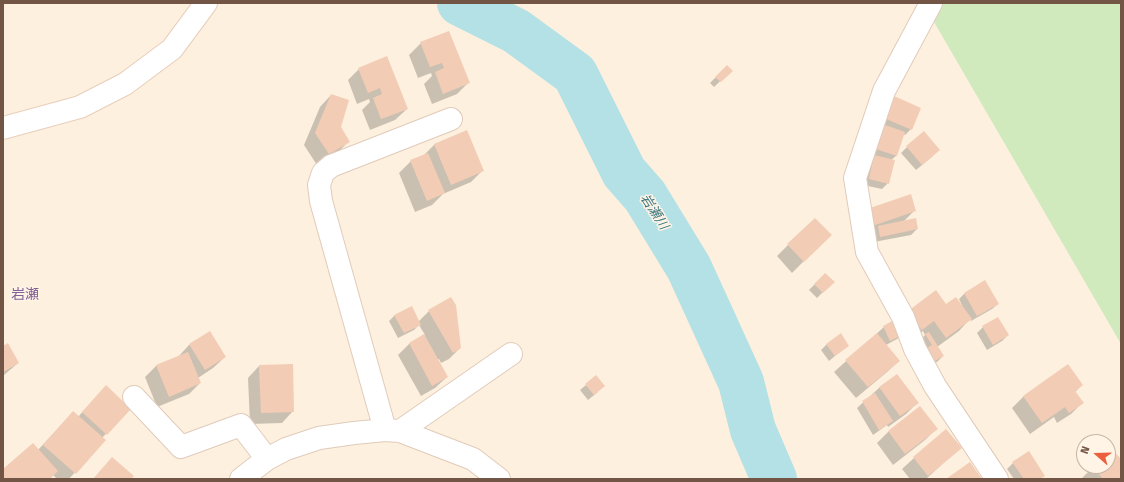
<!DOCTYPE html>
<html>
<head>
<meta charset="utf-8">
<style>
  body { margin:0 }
  #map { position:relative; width:1124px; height:482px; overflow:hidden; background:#fdf0de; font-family:"Fira Sans",sans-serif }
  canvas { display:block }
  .frame { position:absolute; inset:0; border:4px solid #735546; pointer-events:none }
  .north { position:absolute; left:1076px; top:434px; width:40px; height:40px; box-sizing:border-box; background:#fff4e5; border:1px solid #c7b4a5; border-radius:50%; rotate:290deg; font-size:11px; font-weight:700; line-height:16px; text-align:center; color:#735546 }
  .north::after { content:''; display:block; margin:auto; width:14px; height:18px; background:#ec5f3e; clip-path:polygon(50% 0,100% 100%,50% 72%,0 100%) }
</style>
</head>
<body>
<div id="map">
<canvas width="1124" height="482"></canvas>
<div class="frame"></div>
<div class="north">N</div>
</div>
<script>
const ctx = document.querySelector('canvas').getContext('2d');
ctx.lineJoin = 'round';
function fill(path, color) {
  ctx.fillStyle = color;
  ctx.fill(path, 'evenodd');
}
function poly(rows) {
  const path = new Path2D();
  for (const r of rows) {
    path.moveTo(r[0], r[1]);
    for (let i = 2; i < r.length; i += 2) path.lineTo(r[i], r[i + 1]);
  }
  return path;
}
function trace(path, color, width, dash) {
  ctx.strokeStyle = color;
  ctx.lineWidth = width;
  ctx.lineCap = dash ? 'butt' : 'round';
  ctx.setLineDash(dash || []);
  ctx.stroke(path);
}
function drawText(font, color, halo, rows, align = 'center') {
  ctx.font = font + ' "Fira Sans","Noto Sans JP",sans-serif';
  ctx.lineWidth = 3;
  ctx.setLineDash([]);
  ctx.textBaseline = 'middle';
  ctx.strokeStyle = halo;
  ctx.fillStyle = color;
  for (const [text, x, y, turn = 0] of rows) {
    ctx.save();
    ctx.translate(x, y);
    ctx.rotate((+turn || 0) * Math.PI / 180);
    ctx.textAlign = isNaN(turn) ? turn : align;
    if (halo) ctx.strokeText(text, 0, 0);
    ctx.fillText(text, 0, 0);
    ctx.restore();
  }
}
fill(poly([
  [923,3,1121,3,1121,344]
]), '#d1eabd');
fill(poly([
  [421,43,468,83,457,94,432,104,424,84,432,76,431,73,418,78,409,55],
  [727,66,731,71,714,87,710,83],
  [359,69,407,109,395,120,370,130,362,110,370,102,369,99,357,104,348,80],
  [331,95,340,127,348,142,337,153,317,165,304,145,320,107],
  [888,103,911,129,905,135,903,134,896,156,891,160,888,183,882,189,863,185,871,154,879,132,885,126,879,123],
  [435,144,482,171,471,182,443,194,432,205,415,212,399,173,411,161,423,156],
  [907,147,933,156,916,170,901,153],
  [870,209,915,210,904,221,917,229,911,235,874,242],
  [830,235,792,273,777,256,788,245],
  [825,274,833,282,817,298,809,290],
  [965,293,998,304,992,309,971,321,970,319,959,331,937,347,943,356,937,362,929,366,920,341,925,335,923,331,910,340,903,334,897,339,886,345,899,361,887,372,856,398,834,372,884,327,946,305,961,306,962,305,959,299],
  [429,311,460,348,449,359,441,363,439,359,437,360,447,377,435,388,421,396,398,355,410,343,425,335,419,325,414,330,398,338,389,321,395,315,418,322],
  [983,327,1008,335,1002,341,987,350,977,333],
  [210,333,225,357,213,368,198,378,200,383,189,394,157,407,145,377,156,366,178,357,189,345],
  [827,344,848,345,829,361,821,350],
  [3,347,18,363,3,376],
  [1068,365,1082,385,1075,392,1082,403,1071,414,1057,423,1054,417,1030,434,1012,408,1023,397],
  [259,366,293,411,282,423,250,424,248,378],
  [897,375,917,403,906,414,888,427,887,425,873,435,857,408,879,388],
  [586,385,598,392,588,400,580,390],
  [95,398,129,409,102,438,104,440,69,479,57,479,53,475,49,479,3,479,3,470,38,450,62,424,78,417],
  [920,408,936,429,925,440,893,465,877,443,888,432],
  [946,431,960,448,926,479,910,479,902,469,914,458],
  [1108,454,1121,460,1121,479,1082,479,1082,478,1094,466,1108,466],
  [1013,463,1043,476,1041,479,1014,479,1007,469]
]), '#0003');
trace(poly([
  [460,3,516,31,575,74,624,172,645,196,689,268,741,382,753,430,774,479]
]), '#b3e1e6', 46);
fill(poly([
  [449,31,470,83,443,94,435,72,444,68,442,63,430,67,420,42],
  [387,56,408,109,381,119,373,98,382,94,380,88,368,93,358,68],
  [727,65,733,71,721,82,715,77],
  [331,94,349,100,341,127,350,142,329,154,315,133],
  [894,96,921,108,912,130,884,118],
  [885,125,905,132,897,156,876,149],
  [467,130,484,171,451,185,434,144],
  [924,131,940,150,922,165,906,146],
  [428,153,445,193,427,201,410,160],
  [874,155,895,160,889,184,869,179],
  [911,194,916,211,875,225,870,208],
  [815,218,832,235,804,262,787,244],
  [916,218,918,229,880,237,878,226],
  [825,273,835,282,823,293,814,284],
  [985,280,999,304,977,316,964,293],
  [936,290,946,304,956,297,972,319,946,338,934,321,922,330,908,311],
  [451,297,456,305,461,348,453,353,428,310],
  [412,306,421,325,404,333,394,315],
  [998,317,1009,335,993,345,982,326],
  [896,319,904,334,890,341,883,326],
  [210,331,226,357,205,370,189,344],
  [929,332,944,356,935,361,927,348,932,345,925,334],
  [841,333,849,346,835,356,826,344],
  [877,333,900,361,868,387,845,360],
  [424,334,448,377,432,386,409,343],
  [8,343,19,363,3,372,3,346],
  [188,352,201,383,169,397,156,365],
  [293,364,294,412,261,413,259,365],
  [1068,364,1083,385,1075,391,1084,403,1069,413,1065,407,1042,423,1023,396],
  [897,374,919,403,900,416,879,387],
  [596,375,605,386,594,395,585,384],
  [106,385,131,409,107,435,82,412],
  [875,393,893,421,879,430,862,401],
  [920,406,938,429,905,454,888,431],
  [73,411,106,440,76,474,43,445],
  [946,429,962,448,928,476,913,457],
  [33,443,58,471,50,479,3,479,3,469],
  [1112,449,1121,459,1121,479,1103,479,1092,466,1108,466,1108,452],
  [1029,451,1045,476,1040,479,1024,479,1012,462],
  [112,457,134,476,131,479,93,479],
  [970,462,982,479,946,479]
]), '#f3ccb5');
const street = poly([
  [931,3,884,91,855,178,867,252,903,317,915,349,935,386,997,479],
  [134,397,181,447,241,425,267,459],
  [385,430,321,201,319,185,323,173,331,166,451,119],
  [400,431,511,354],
  [241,479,267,459,286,449,319,438,354,433,385,430,400,431,473,459,499,479]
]);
const secondary = poly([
  [3,128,80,107,125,84,172,49,206,3]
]);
trace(street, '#e1cbbb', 24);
trace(secondary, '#e8ceba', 24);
trace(street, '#fff', 22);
trace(secondary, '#fff', 22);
drawText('italic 13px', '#3c7881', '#fff4e5', [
  ["岩瀬川",654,212,57]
]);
drawText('14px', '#836197', '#fff4e5', [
  ["岩瀬",25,295]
]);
</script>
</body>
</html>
